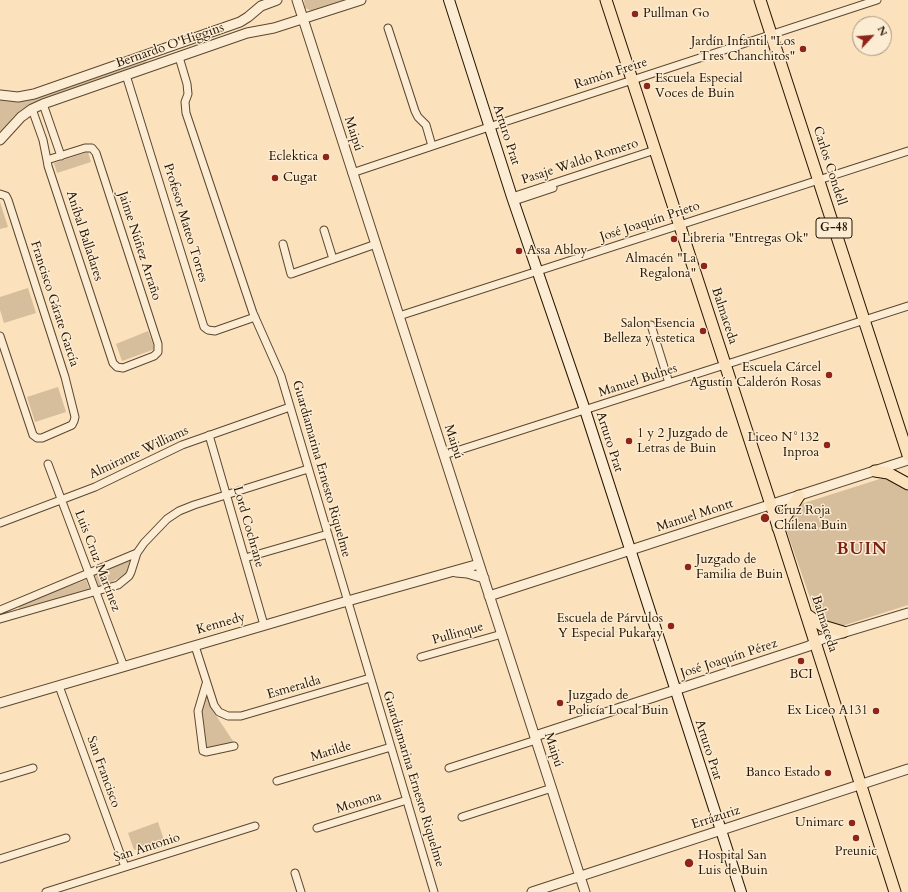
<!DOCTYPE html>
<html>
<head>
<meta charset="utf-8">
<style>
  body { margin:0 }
  #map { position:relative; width:908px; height:892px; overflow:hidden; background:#fbe1bc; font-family:Cardo,serif }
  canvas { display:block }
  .north { position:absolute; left:852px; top:16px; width:40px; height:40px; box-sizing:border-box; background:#fcecd3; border:1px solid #a6967f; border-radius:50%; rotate:64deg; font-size:11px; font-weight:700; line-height:16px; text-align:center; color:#241400 }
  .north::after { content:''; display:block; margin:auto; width:14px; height:18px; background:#8f2418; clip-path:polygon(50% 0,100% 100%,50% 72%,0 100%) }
</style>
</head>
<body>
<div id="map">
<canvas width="908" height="892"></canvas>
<div class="north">N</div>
</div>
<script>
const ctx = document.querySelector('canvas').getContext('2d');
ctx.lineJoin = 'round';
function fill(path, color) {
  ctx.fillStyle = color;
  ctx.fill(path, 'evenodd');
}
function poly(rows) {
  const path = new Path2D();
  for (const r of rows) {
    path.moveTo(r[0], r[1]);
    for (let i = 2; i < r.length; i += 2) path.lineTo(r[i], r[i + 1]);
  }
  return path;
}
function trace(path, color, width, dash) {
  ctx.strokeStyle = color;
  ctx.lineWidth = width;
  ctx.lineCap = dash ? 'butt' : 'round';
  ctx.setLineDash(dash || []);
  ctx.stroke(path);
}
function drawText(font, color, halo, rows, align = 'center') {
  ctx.font = font + ' Cardo,serif';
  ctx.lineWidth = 3;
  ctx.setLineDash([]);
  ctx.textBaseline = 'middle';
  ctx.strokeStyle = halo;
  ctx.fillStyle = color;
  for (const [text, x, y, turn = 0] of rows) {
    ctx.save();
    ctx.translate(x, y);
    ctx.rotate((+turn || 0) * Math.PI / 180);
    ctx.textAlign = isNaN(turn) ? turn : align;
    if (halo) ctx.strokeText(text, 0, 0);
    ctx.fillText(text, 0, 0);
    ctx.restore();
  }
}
fill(poly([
  [304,0,347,0,312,11,305,8],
  [146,61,147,64,34,103,22,109,12,118,3,130,0,131,0,99,26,101],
  [88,152,91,162,57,173,54,163],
  [0,202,8,227,0,229],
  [28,288,36,313,4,323,0,310,0,297],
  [148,331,155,349,122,361,116,344],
  [58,387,66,412,35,422,27,397],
  [886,477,908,487,908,605,842,626,834,625,818,616,815,612,787,532,787,524,789,519,798,505],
  [131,558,126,574,99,589,94,573],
  [86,580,90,591,20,611,18,605],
  [206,695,213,711,235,744,206,750,201,709],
  [158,822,164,840,134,850,128,833]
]), '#d6be9c');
const minor = poly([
  [388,28,415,111,418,117,426,125,432,146],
  [179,57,187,84,188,94,185,102,186,113,253,313,281,376,434,892],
  [126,75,204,327,208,330,215,331,255,317],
  [43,104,61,156],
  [32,109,43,140,47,160,48,166,113,363,117,367,123,368,154,356,158,352,158,344,96,153,92,148,85,148,47,160],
  [352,173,498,124,877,0],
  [0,194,6,196,8,200,65,377,75,417,74,421,72,425,42,438,37,438,33,435,0,336],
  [512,197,655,150],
  [514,201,553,188],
  [324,230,333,259],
  [283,244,291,274,376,244],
  [399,316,908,151],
  [651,325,669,383],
  [209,435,264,625],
  [444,455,908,306],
  [48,464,124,667],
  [0,523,95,487,182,445,290,407],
  [245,558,328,534],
  [0,610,137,553],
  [0,619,118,585,129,576,131,572,137,553,144,543,167,519,179,511,194,505,308,469],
  [195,646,214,705,219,712,228,716,241,716,370,678],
  [421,657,502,634],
  [206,684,198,711,203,751,206,752,234,746],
  [59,686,125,867],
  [449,768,536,740],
  [0,778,33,768],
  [277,781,391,747],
  [462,817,552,788],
  [317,828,407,800],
  [0,859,66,838],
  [295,873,301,892],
  [46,892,255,826]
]);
const tertiary = poly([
  [297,0,585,892],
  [0,95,18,97,34,94,240,22,248,17,261,6,277,0],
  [0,140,21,117,32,109,43,104,247,33,274,28,361,0],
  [456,572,467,573,484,578],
  [489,596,908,460],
  [0,703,337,604,479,564],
  [535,736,809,646,822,639,908,613],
  [532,892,908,769]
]);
const secondary = poly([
  [449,0,512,197,585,410,741,892]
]);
const primary = poly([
  [606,0,774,514,895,892],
  [760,0,908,455],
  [875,471,888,473,908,484],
  [778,528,799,496],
  [806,614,823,626,843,632]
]);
trace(minor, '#5a472f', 9);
trace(tertiary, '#5a472f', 11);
trace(secondary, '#241400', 12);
trace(primary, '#241400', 13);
trace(minor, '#fcecd3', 7);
trace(tertiary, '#fcecd3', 9);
trace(secondary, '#fcecd3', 10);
trace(primary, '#fbe1bc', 11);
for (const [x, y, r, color] of [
  [635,14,4,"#8f2418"],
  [803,49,4,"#8f2418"],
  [647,86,4,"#8f2418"],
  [326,157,4,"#8f2418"],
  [275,178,4,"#8f2418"],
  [674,239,4,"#8f2418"],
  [519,251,4,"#8f2418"],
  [704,266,4,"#8f2418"],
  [703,331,4,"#8f2418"],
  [829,375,4,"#8f2418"],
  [629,441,4,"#8f2418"],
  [827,445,4,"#8f2418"],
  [765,518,5,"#8f2418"],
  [688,567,4,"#8f2418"],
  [671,626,4,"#8f2418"],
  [801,661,4,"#8f2418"],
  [560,703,4,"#8f2418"],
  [876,711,4,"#8f2418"],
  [828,773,4,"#8f2418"],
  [852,823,4,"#8f2418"],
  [856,838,4,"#8f2418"],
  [689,863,5,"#8f2418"]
]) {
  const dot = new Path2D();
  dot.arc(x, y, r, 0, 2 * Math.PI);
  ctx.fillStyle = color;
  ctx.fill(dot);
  trace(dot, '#fcecd3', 1.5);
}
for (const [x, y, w] of [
  [834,228,36]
]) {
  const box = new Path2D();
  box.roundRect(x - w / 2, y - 10, w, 20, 3);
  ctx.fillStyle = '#fcecd3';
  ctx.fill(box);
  trace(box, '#241400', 1);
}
drawText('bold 12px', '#241400', null, [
  ["G-48",834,228]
]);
drawText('13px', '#241400', '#fcecd3', [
  ["Pullman Go",643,14],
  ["Jardín Infantil \"Los",795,42,"right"],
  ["Tres Chanchitos\"",795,57,"right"],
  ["Escuela Especial",655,79],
  ["Voces de Buin",655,94],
  ["Eclektica",318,157,"right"],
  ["Cugat",283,178],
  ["Libreria \"Entregas Ok\"",682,239],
  ["Assa Abloy",527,251],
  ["Almacén \"La",696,259,"right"],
  ["Regalona\"",696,274,"right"],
  ["Salon Esencia",695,324,"right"],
  ["Belleza y estetica",695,339,"right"],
  ["Escuela Cárcel",821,368,"right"],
  ["Agustín Calderón Rosas",821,383,"right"],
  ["1 y 2 Juzgado de",637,434],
  ["Letras de Buin",637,449],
  ["Liceo N°132",819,438,"right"],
  ["Inproa",819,453,"right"],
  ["Cruz Roja",774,511],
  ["Chilena Buin",774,526],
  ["Juzgado de",696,560],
  ["Familia de Buin",696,575],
  ["Escuela de Párvulos",663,619,"right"],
  ["Y Especial Pukaray",663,634,"right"],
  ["BCI",801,675,"center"],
  ["Juzgado de",568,696],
  ["Policía Local Buin",568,711],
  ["Ex Liceo A131",868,711,"right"],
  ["Banco Estado",820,773,"right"],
  ["Unimarc",844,823,"right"],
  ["Preunic",856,852,"center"],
  ["Hospital San",698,856],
  ["Luis de Buin",698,871]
], 'left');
drawText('13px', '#241400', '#fcecd3', [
  ["Bernardo O'Higgins",170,46,-19],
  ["Ramón Freire",611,74,-18],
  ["Maipú",353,134,72],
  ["Arturo Prat",506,135,72],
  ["Pasaje Waldo Romero",580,162,-18],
  ["Carlos Condell",829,166,72],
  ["José Joaquín Prieto",650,222,-18],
  ["Profesor Mateo Torres",185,223,73],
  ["Aníbal Balladares",84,236,72],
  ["Jaime Núñez Arraño",139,246,72],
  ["Francisco Gárate García",54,304,72],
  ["Balmaceda",724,316,72],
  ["Manuel Bulnes",638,381,-18],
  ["Maipú",453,442,72],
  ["Arturo Prat",609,442,72],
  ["Almirante Williams",139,453,-25],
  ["Guardiamarina Ernesto Riquelme",321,469,74],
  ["Manuel Montt",695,516,-18],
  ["Lord Cochrane",248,527,74],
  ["Luis Cruz Martínez",97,561,69],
  ["Kennedy",221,624,-16],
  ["Balmaceda",824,624,72],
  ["Pullinque",458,634,-16],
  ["José Joaquín Pérez",729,659,-18],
  ["Esmeralda",294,688,-16],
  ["Maipú",553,750,72],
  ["Arturo Prat",708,750,72],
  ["Matilde",331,752,-17],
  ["San Francisco",103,772,70],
  ["Guardiamarina Ernesto Riquelme",413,779,73],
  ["Monona",359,803,-17],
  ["Errázuriz",716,818,-18],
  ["San Antonio",147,848,-18]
]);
ctx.letterSpacing = '1px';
drawText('bold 17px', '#7a1f14', '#fcecd3', [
  ["BUIN",862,550]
]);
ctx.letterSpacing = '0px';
</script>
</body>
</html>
